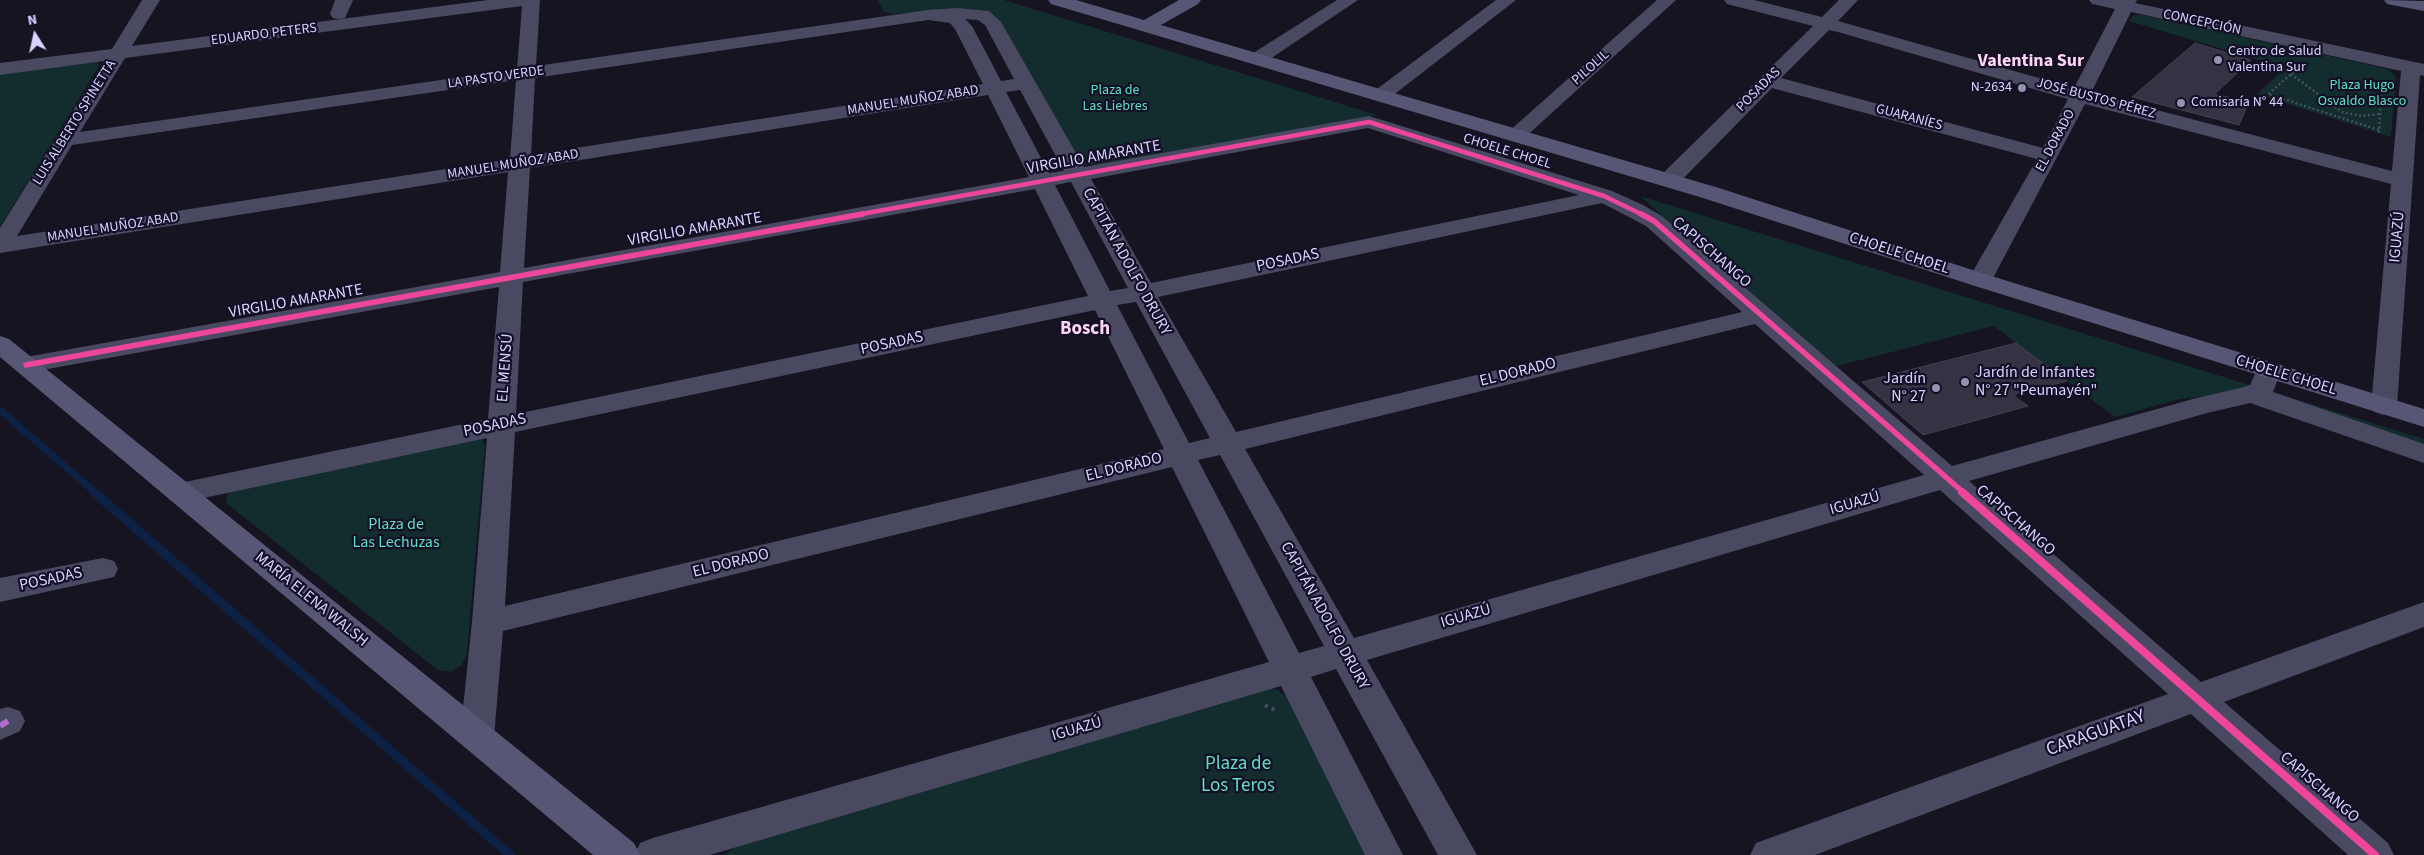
<!DOCTYPE html>
<html>
<head>
<meta charset="utf-8">
<style>
  body { margin:0 }
  #map { position:relative; width:2424px; height:855px; overflow:hidden; background:#161421; font-family:"Source Sans 3",sans-serif }
  canvas { display:block }
  .north { position:absolute; left:10px; top:10px; width:50px; height:50px; -webkit-text-stroke:4px #130f26; paint-order:stroke; rotate:350deg; font-size:14px; font-weight:700; line-height:20px; text-align:center; color:#d9d4ff }
  .north::after { content:''; display:block; margin:auto; width:18px; height:22px; background:#d9d4ff; clip-path:polygon(50% 0,100% 100%,50% 72%,0 100%) }
</style>
</head>
<body>
<div id="map">
<canvas width="2424" height="855"></canvas>
<div class="north">N</div>
</div>
<script>
const ctx = document.querySelector('canvas').getContext('2d');
ctx.lineJoin = 'round';
function fill(path, color) {
  ctx.fillStyle = color;
  ctx.fill(path, 'evenodd');
}
function poly(rows) {
  const path = new Path2D();
  for (const r of rows) {
    path.moveTo(r[0], r[1]);
    for (let i = 2; i < r.length; i += 2) path.lineTo(r[i], r[i + 1]);
  }
  return path;
}
function trace(path, color, width, dash) {
  ctx.strokeStyle = color;
  ctx.lineWidth = width;
  ctx.lineCap = dash ? 'butt' : 'round';
  ctx.setLineDash(dash || []);
  ctx.stroke(path);
}
function drawText(font, color, halo, rows, align = 'center') {
  ctx.font = font + ' "Source Sans 3",sans-serif';
  ctx.lineWidth = 4.5;
  ctx.setLineDash([]);
  ctx.textBaseline = 'middle';
  ctx.strokeStyle = halo;
  ctx.fillStyle = color;
  for (const [text, x, y, turn = 0] of rows) {
    ctx.save();
    ctx.translate(x, y);
    ctx.rotate((+turn || 0) * Math.PI / 180);
    ctx.textAlign = isNaN(turn) ? turn : align;
    if (halo) ctx.strokeText(text, 0, 0);
    ctx.fillText(text, 0, 0);
    ctx.restore();
  }
}
fill(poly([
  [878,0,1004,0,1377,115,1107,164,1084,165,1079,162,985,11,964,9,893,14,884,12],
  [2134,15,2143,15,2388,69,2396,77,2391,137,2257,94,2285,68,2129,21],
  [97,61,99,66,0,227,0,72],
  [1640,196,2424,439,2424,450,2226,395,2180,399,2115,417,1994,326,1833,367],
  [481,438,485,445,467,653,462,665,451,672,438,670,226,503,227,494,233,489],
  [1269,688,1278,690,1290,700,1369,855,723,855,736,847]
]), '#132c2d');
trace(poly([
  [0,410,96,493]
]), '#0d2144', 7);
trace(poly([
  [94,492,510,855]
]), '#0d2144', 9);
const building = poly([
  [2195,43,2251,60,2215,94,2249,102,2239,125,2132,97,2195,43],
  [2016,343,2067,381,2013,395,2028,406,1923,435,1862,382,2016,343]
]);
fill(building, '#343243');
trace(building, '#433f54', 1);
trace(poly([
  [2304,63,2268,94,2379,130],
  [2291,74,2342,112,2361,116,2380,114],
  [2379,133,2382,81]
]), '#44505f', 2.5, [2, 2.5]);
trace(poly([
  [1265,705,1277,711]
]), '#44505f', 4, [3, 4.5]);
fill(poly([
  [142,0,160,0,132,46,488,0,540,0,536,66,928,10,957,8,989,11,1001,22,1084,167,1369,116,1612,191,1643,205,1662,216,1952,466,2193,399,2244,387,2250,385,2259,365,2268,363,2277,365,2281,371,2273,392,2424,444,2424,463,2250,403,2207,413,1969,481,2201,682,2424,602,2424,627,2224,702,2388,843,2394,855,2348,855,2191,714,1815,855,1750,855,1756,843,2168,694,1940,490,1367,660,1477,855,1438,855,1336,669,1311,677,1403,855,1365,855,1281,686,710,855,634,855,640,843,653,838,1269,662,1172,467,503,631,494,737,489,747,477,752,465,747,460,737,472,622,487,438,180,503,170,500,165,493,170,486,180,483,488,419,499,287,26,373,17,371,13,365,17,359,26,357,500,272,508,172,0,253,0,228,104,61,0,75,0,63,112,49,142,0],
  [522,6,517,69,80,132,125,58,522,6],
  [965,19,978,20,985,25,1014,79,1001,81,972,26,965,19],
  [928,20,950,23,955,29,983,84,531,155,535,78,928,20],
  [516,80,510,159,17,236,72,145,516,80],
  [1020,90,1064,171,1049,173,1006,92,1020,90],
  [988,95,1029,177,524,268,530,168,988,95],
  [1368,128,1579,195,1151,283,1091,179,1368,128],
  [1071,182,1128,288,1110,291,1055,185,1071,182],
  [1035,189,1088,296,516,414,523,282,1035,189],
  [1602,203,1646,226,1742,312,1236,432,1158,297,1602,203],
  [1136,302,1210,438,1189,443,1117,305,1136,302],
  [1095,310,1164,449,505,606,515,432,1095,310],
  [1755,324,1924,475,1354,638,1245,449,1755,324],
  [1220,455,1324,646,1299,653,1198,460,1220,455],
  [335,0,353,0,345,18,339,19,333,18,330,14,335,0],
  [1337,0,1358,0,1264,63,1250,63,1248,59,1250,55,1337,0],
  [1496,0,1516,0,1387,100,1373,100,1370,96,1373,92,1496,0],
  [1657,0,1676,0,1522,140,1515,142,1508,140,1505,136,1508,132,1657,0],
  [1724,0,1754,0,1822,17,1839,0,1858,0,1838,21,2074,88,2115,9,2092,4,2089,0,2137,0,2135,3,2424,64,2424,76,2420,75,2397,406,2394,412,2384,415,2374,412,2371,406,2391,184,2085,104,1992,280,1988,285,1980,287,1972,285,1968,280,2037,159,1772,88,1677,185,1669,186,1661,185,1658,180,1661,175,1813,26,1727,4,1724,0],
  [2131,12,2401,71,2392,171,2091,93,2131,12],
  [1829,30,1838,32,2068,99,2043,148,1781,78,1829,30],
  [103,558,114,561,118,569,114,577,0,602,0,578,103,558],
  [8,707,20,711,25,721,20,731,0,740,0,709,8,707]
]), '#4a4962');
fill(poly([
  [1048,0,1076,0,1144,20,1179,0,1201,0,1198,4,1161,25,1719,188,1988,275,2424,409,2424,427,1972,285,1703,198,1051,4,1048,0],
  [2384,0,2424,1,2424,11,2387,4,2384,0],
  [0,336,9,339,634,843,640,855,593,855,0,357,0,336]
]), '#575674');
trace(poly([
  [0,726,8,721]
]), '#b06ccc', 6, [12, 6]);
trace(poly([
  [856,215,1369,122,1604,196,1643,215]
]), '#ed469a', 4.5);
trace(poly([
  [1641,214,1654,221,1964,493],
  [26,365,863,214]
]), '#ed469a', 5.5);
trace(poly([
  [1962,492,2375,855]
]), '#ed469a', 8);
for (const [x, y, r, color] of [
  [2218,60,5,"#9591b1"],
  [2022,88,5,"#9591b1"],
  [2181,103,5,"#9591b1"],
  [1965,382,5,"#9591b1"],
  [1936,388,5,"#9591b1"]
]) {
  const dot = new Path2D();
  dot.arc(x, y, r, 0, 2 * Math.PI);
  ctx.fillStyle = color;
  ctx.fill(dot);
  trace(dot, '#130f26', 2);
}
drawText('14px', '#d9d4ff', '#130f26', [
  ["CONCEPCIÓN",2202,23,12],
  ["EDUARDO PETERS",264,35,-7],
  ["PILOLIL",1591,68,-42],
  ["LA PASTO VERDE",496,78,-8],
  ["POSADAS",1759,90,-45],
  ["JOSÉ BUSTOS PÉREZ",2096,99,15],
  ["MANUEL MUÑOZ ABAD",913,101,-9],
  ["GUARANÍES",1909,118,15],
  ["LUIS ALBERTO SPINETTA",75,123,-58],
  ["EL DORADO",2056,141,-62],
  ["CHOELE CHOEL",1507,152,17],
  ["MANUEL MUÑOZ ABAD",513,165,-9],
  ["MANUEL MUÑOZ ABAD",113,228,-9]
]);
drawText('14px', '#d9d4ff', '#130f26', [
  ["Centro de Salud",2228,52],
  ["Valentina Sur",2228,68],
  ["N-2634",2012,88,"right"],
  ["Comisaría N° 44",2191,103]
], 'left');
drawText('14px', '#5fe0c0', '#130f26', [
  ["Plaza Hugo",2362,86],
  ["Osvaldo Blasco",2362,102],
  ["Plaza de",1115,91],
  ["Las Liebres",1115,107]
]);
drawText('16px', '#d9d4ff', '#130f26', [
  ["VIRGILIO AMARANTE",1094,158,-10],
  ["VIRGILIO AMARANTE",695,230,-10],
  ["IGUAZÚ",2398,237,-85],
  ["CAPISCHANGO",1711,253,41],
  ["CHOELE CHOEL",1899,254,18],
  ["POSADAS",1288,261,-12],
  ["CAPITÁN ADOLFO DRURY",1126,262,61],
  ["VIRGILIO AMARANTE",296,302,-10],
  ["POSADAS",892,344,-12],
  ["EL MENSÚ",506,368,-86],
  ["EL DORADO",1518,373,-14],
  ["CHOELE CHOEL",2286,376,17],
  ["POSADAS",495,426,-12],
  ["EL DORADO",1124,468,-14],
  ["IGUAZÚ",1855,504,-16],
  ["CAPISCHANGO",2015,521,41],
  ["EL DORADO",731,564,-14],
  ["POSADAS",51,580,-12],
  ["MARÍA ELENA WALSH",311,600,39],
  ["CAPITÁN ADOLFO DRURY",1324,616,61],
  ["IGUAZÚ",1466,617,-16],
  ["IGUAZÚ",1077,730,-16],
  ["CAPISCHANGO",2319,788,41]
]);
drawText('16px', '#d9d4ff', '#130f26', [
  ["Jardín de Infantes",1975,373],
  ["N° 27 \"Peumayén\"",1975,391],
  ["Jardín",1926,379,"right"],
  ["N° 27",1926,397,"right"]
], 'left');
drawText('16px', '#5fe0c0', '#130f26', [
  ["Plaza de",396,525],
  ["Las Lechuzas",396,543]
]);
drawText('bold 18px', '#ffd6f0', '#130f26', [
  ["Valentina Sur",2031,62]
]);
drawText('bold 19px', '#ffd6f0', '#130f26', [
  ["Bosch",1085,330]
]);
drawText('19px', '#d9d4ff', '#130f26', [
  ["CARAGUATAY",2096,734,-20]
]);
drawText('19px', '#5fe0c0', '#130f26', [
  ["Plaza de",1238,765],
  ["Los Teros",1238,787]
]);
</script>
</body>
</html>
